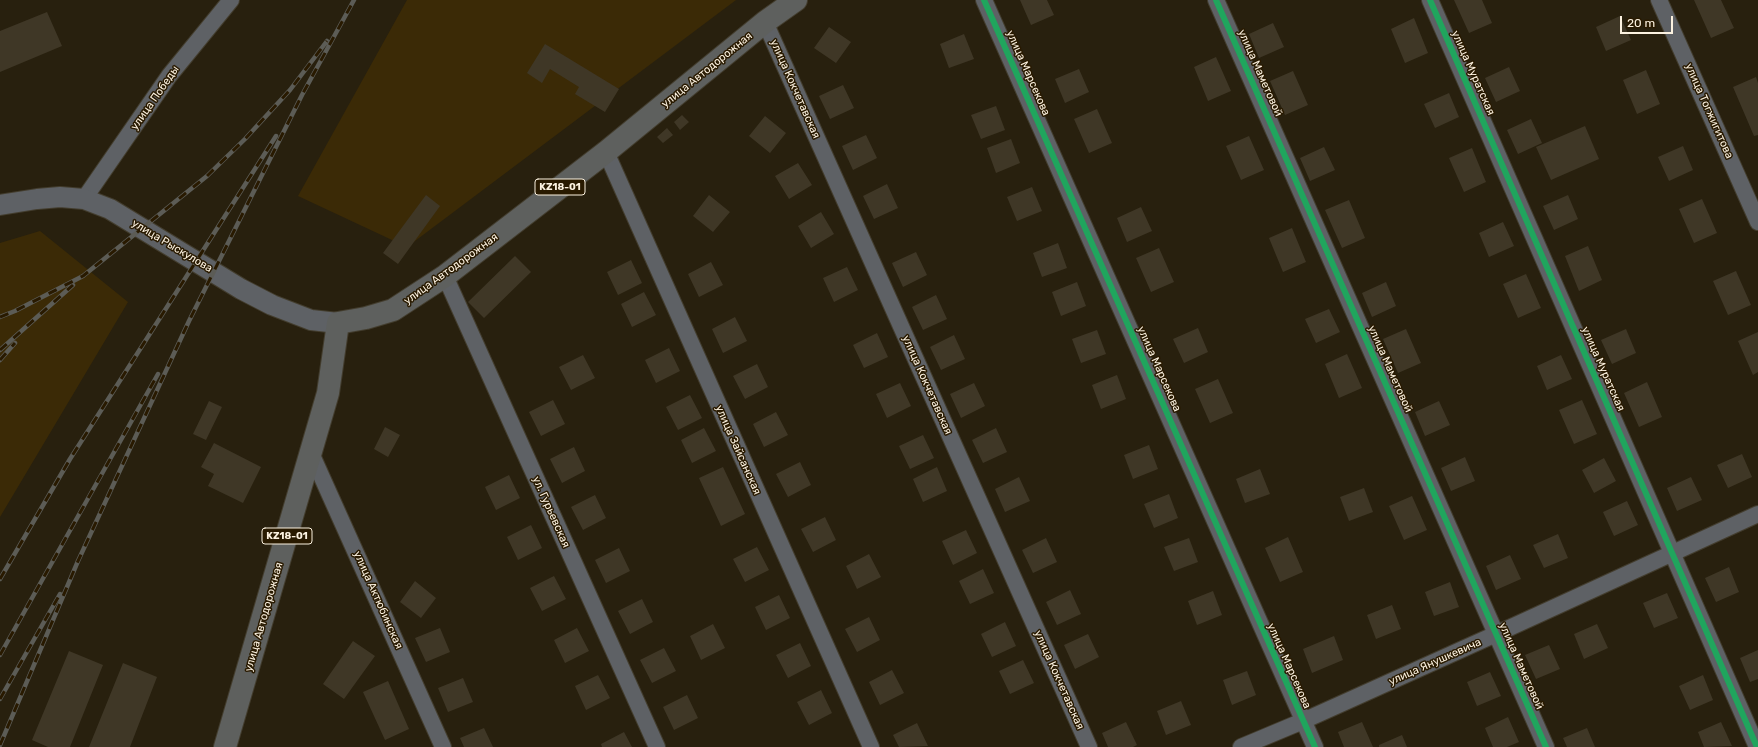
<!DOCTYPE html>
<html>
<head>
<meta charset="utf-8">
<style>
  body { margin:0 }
  #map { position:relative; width:1758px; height:747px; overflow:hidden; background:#28200e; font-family:Rubik,sans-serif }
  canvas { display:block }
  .scale { position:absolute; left:1620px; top:16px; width:53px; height:18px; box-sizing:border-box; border:2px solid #fcf2e0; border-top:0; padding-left:5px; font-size:12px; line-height:14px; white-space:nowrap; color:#fcf2e0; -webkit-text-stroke:3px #291a00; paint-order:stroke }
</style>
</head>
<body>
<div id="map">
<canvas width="1758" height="747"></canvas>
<div class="scale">20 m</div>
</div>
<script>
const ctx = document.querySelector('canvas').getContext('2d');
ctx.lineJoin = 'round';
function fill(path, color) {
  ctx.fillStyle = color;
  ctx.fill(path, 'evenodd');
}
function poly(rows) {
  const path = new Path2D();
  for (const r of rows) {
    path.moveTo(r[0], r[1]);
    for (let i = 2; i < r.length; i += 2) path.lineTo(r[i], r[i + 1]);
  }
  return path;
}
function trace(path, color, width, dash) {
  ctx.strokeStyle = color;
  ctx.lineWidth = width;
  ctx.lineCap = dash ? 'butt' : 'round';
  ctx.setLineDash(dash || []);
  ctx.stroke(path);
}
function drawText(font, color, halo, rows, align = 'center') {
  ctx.font = font + ' Rubik,sans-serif';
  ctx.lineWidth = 3;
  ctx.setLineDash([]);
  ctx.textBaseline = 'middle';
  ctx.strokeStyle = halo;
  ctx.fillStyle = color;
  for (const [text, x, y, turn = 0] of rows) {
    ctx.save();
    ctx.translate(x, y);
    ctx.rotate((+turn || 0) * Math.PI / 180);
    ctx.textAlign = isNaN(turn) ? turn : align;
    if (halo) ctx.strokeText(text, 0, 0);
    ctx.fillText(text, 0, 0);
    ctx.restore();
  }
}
fill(poly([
  [407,0,736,0,407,247,298,196],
  [40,231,128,302,0,517,0,243]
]), '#3b2a06');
fill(poly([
  [1020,0,1047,0,1054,15,1031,25],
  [1454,0,1482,0,1492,23,1469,33],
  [1694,0,1721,0,1734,28,1711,38],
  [47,12,62,46,0,72,0,31],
  [1620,16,1631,40,1606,51,1596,27],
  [1414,18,1428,53,1405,63,1391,29],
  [1273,23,1284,47,1259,58,1249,34],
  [829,27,851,42,836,63,814,48],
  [964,34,974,59,949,68,940,44],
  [545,44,619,89,605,112,575,94,579,87,550,69,542,83,527,73],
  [1216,57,1231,91,1208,101,1194,67],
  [1509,67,1520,91,1496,102,1485,78],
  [1079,69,1089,92,1065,103,1055,79],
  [1646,70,1660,104,1637,114,1623,80],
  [1293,71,1308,105,1285,115,1270,81],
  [1756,77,1758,83,1758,135,1754,136,1733,87],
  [843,85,854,108,830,119,819,96],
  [1449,93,1459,117,1435,128,1424,104],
  [996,106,1005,130,981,139,971,115],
  [1097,109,1112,143,1089,153,1074,119],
  [682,115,689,122,680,130,674,122],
  [765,116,786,133,770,153,749,136],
  [1531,119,1542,143,1518,154,1507,130],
  [1585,126,1599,159,1551,180,1536,147],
  [667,128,673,135,663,143,657,137],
  [866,135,877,158,853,170,842,146],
  [1249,136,1264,170,1241,180,1226,146],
  [1011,139,1020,163,996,173,987,148],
  [1683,146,1693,170,1669,181,1658,157],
  [1324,147,1335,170,1310,181,1300,158],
  [1472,148,1486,182,1464,192,1449,158],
  [798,163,812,185,789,199,775,176],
  [887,184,898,208,874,219,863,196],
  [1032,187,1042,211,1017,221,1007,197],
  [426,195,440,206,398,264,383,253],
  [709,195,730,212,713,232,693,216],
  [1568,195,1578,219,1554,230,1543,206],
  [1702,199,1717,233,1694,243,1679,209],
  [1349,200,1365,238,1342,248,1325,210],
  [1141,207,1152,231,1127,242,1117,218],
  [821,212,834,234,811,248,798,226],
  [1503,222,1514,246,1489,257,1479,233],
  [1292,228,1306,262,1283,272,1269,238],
  [1058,243,1067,268,1042,277,1033,253],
  [1588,246,1602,280,1579,291,1565,256],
  [1159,248,1174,282,1151,292,1136,258],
  [916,252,927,275,903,287,892,263],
  [515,256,531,272,484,318,468,302],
  [631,260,642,283,618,295,607,272],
  [711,262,723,285,699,297,688,274],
  [847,267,858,290,834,302,823,278],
  [1736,271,1751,305,1728,315,1713,281],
  [1526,274,1541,308,1518,318,1503,284],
  [1077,282,1086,306,1061,316,1052,292],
  [1386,282,1396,306,1372,317,1362,293],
  [644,292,656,315,632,327,621,304],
  [936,295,947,319,923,330,912,307],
  [1329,309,1340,332,1316,343,1305,319],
  [735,317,747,341,723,353,712,329],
  [1198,328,1208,352,1184,363,1173,339],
  [1406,329,1421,363,1398,373,1383,339],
  [1626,329,1636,353,1612,364,1601,340],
  [1097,330,1106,354,1081,363,1072,339],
  [1758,332,1758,372,1753,375,1738,341],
  [877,333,888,357,864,368,853,345],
  [954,335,965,359,941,370,930,347],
  [669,348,680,371,656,383,645,360],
  [1347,354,1362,388,1339,398,1325,364],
  [583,355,595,378,571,390,559,367],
  [1561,355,1572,379,1547,390,1537,366],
  [757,364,768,387,745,399,733,376],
  [1117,375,1126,399,1101,409,1092,385],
  [1218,379,1233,413,1210,423,1195,389],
  [1647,382,1662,417,1639,427,1624,393],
  [900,383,911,406,887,418,876,394],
  [974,383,985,406,961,418,950,394],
  [690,395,702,418,678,430,666,407],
  [553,400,565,424,541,436,529,412],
  [1582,400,1597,434,1574,444,1559,410],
  [209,401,222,407,206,440,193,434],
  [1439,401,1450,425,1425,436,1415,412],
  [776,412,788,435,764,447,753,424],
  [385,427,400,435,388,457,374,449],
  [704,428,716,451,692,463,681,440],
  [996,428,1007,452,983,463,972,440],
  [923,435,934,458,910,469,899,446],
  [214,443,261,467,243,503,208,486,214,474,201,467],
  [1149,445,1158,469,1133,479,1124,455],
  [574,447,585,471,562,483,550,459],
  [1742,454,1752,477,1728,488,1717,465],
  [1465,457,1475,481,1451,491,1441,468],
  [1604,458,1616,481,1594,493,1582,470],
  [800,462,811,485,788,497,776,474],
  [723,467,745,514,721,526,699,478],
  [937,467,947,491,923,502,913,479],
  [1260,469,1270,494,1245,503,1236,479],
  [509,475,520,498,496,510,485,487],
  [1019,477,1030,501,1005,512,995,489],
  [1691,477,1702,500,1677,511,1667,488],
  [1364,488,1373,512,1349,521,1340,497],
  [1169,494,1178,518,1154,528,1144,504],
  [595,495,606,518,583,530,571,507],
  [1412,496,1427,530,1404,540,1389,506],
  [1627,501,1638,525,1614,536,1603,512],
  [825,517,836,540,813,552,801,529],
  [531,525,542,548,518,560,507,537],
  [966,530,977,553,953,565,942,541],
  [1558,534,1568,558,1544,568,1533,545],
  [1288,537,1303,572,1280,582,1265,548],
  [1046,538,1057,562,1033,573,1022,550],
  [1189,538,1198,562,1174,571,1164,547],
  [757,547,769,570,745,582,733,559],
  [619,548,630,571,606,583,595,560],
  [869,554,881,577,857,589,846,566],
  [1510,555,1521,579,1496,590,1486,566],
  [1729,567,1739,592,1716,602,1705,578],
  [983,569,994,593,970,604,959,581],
  [554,576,566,599,542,611,530,588],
  [415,581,436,598,421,618,400,602],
  [1450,582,1459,607,1434,616,1425,592],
  [1070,590,1081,614,1057,625,1046,602],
  [1213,591,1222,615,1197,625,1188,601],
  [1667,593,1678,618,1654,628,1643,603],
  [779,595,790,618,766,630,755,607],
  [642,599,653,622,630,634,618,611],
  [1392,605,1401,629,1376,639,1367,615],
  [869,617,880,640,857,652,845,629],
  [1005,622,1016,646,992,657,981,634],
  [713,624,725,648,701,660,690,636],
  [1597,624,1608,648,1584,659,1574,634],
  [440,628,450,652,426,662,415,638],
  [577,628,589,651,565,663,554,640],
  [1088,634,1099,657,1075,669,1064,645],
  [1334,636,1343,660,1312,673,1303,649],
  [353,641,375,656,344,699,323,684],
  [800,643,811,666,788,678,776,655],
  [1549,645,1560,669,1536,679,1525,655],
  [664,648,676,671,652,683,640,660],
  [1758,650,1758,679,1750,682,1740,658],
  [69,651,103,665,70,747,48,747,32,740],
  [1023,660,1034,683,1010,694,999,671],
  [123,663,157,677,130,747,89,747],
  [892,670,904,693,880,705,869,682],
  [1247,671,1256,695,1232,705,1223,680],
  [1490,672,1501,696,1477,706,1467,682],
  [598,675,610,698,586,710,575,686],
  [1703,675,1713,700,1690,710,1679,686],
  [463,678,473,702,448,712,438,688],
  [388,681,409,729,385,740,363,692],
  [821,690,832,713,809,725,797,702],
  [687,695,698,718,674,730,663,707],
  [1181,701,1191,725,1166,735,1157,711],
  [1508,717,1519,742,1507,747,1493,747,1485,728],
  [1126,722,1137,745,1133,747,1108,747,1102,733],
  [1362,722,1373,747,1344,747,1338,732],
  [1721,722,1732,746,1704,747,1698,732],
  [917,723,928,746,899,747,893,735],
  [484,728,493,747,464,747,460,738],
  [1587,728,1595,747,1567,747,1563,738],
  [624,732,632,747,602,747,601,744],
  [1402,735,1407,747,1379,747,1379,745]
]), '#3f3726');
const minor = poly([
  [984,0,1315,747],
  [1216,0,1546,747],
  [1430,0,1757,747],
  [1659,0,1758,222],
  [765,22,1089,747],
  [606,152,871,747],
  [84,199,169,76,231,0],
  [445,276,657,747],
  [311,453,443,747],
  [1241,747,1303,721,1496,634,1758,514]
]);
const tertiary = poly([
  [0,205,37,199,60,197,84,199,110,209,241,289,272,305,311,320,338,323]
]);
const primary = poly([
  [225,747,328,393,338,323,366,318,393,310,445,276,606,152,765,22,796,0]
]);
trace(minor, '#433d2e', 18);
trace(tertiary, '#433d2e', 22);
trace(primary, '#433d2e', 24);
trace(minor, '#5e6165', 16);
trace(tertiary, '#5e6165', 20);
trace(primary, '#5e605e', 22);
const rail = poly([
  [0,317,15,311,83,276,207,176,245,139,290,90,327,41],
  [0,350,73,285],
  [0,360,15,343],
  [0,579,70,459,276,136],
  [0,655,158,374],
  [0,699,60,594],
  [0,745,78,561,189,321,302,95,354,0]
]);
trace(rail, '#5c5c56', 4.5);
trace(rail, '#291a00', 3, [9]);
trace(poly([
  [984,0,1315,747],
  [1216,0,1546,747],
  [1430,0,1757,747]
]), '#20a55d', 6);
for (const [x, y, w] of [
  [560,187,50],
  [287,536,50]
]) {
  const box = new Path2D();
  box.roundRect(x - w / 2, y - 8, w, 16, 3);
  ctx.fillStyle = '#291a00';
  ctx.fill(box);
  trace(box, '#fcf2e0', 1);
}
drawText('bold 10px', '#fcf2e0', null, [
  ["KZ18-01",560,187],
  ["KZ18-01",287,536]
]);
drawText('11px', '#fcf2e0', '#291a00', [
  ["улица Автодорожная",707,70,-39],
  ["улица Марсекова",1028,73,66],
  ["улица Маметовой",1260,73,66],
  ["улица Муратская",1473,73,66],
  ["улица Кокчетавская",795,89,66],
  ["улица Победы",155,98,-55],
  ["улица Тогжигитова",1709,111,66],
  ["улица Рыскулова",172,246,31],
  ["улица Автодорожная",451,269,-36],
  ["улица Марсекова",1159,369,66],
  ["улица Маметовой",1390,369,66],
  ["улица Муратская",1603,369,66],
  ["улица Кокчетавская",927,385,66],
  ["улица Зайсанская",738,450,66],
  ["ул. Гурьевская",551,512,66],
  ["улица Актюбинская",378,600,66],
  ["улица Автодорожная",264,617,-74],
  ["улица Янушкевича",1435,662,-24],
  ["улица Марсекова",1289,666,66],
  ["улица Маметовой",1521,666,66],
  ["улица Кокчетавская",1059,680,66]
]);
</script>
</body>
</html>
